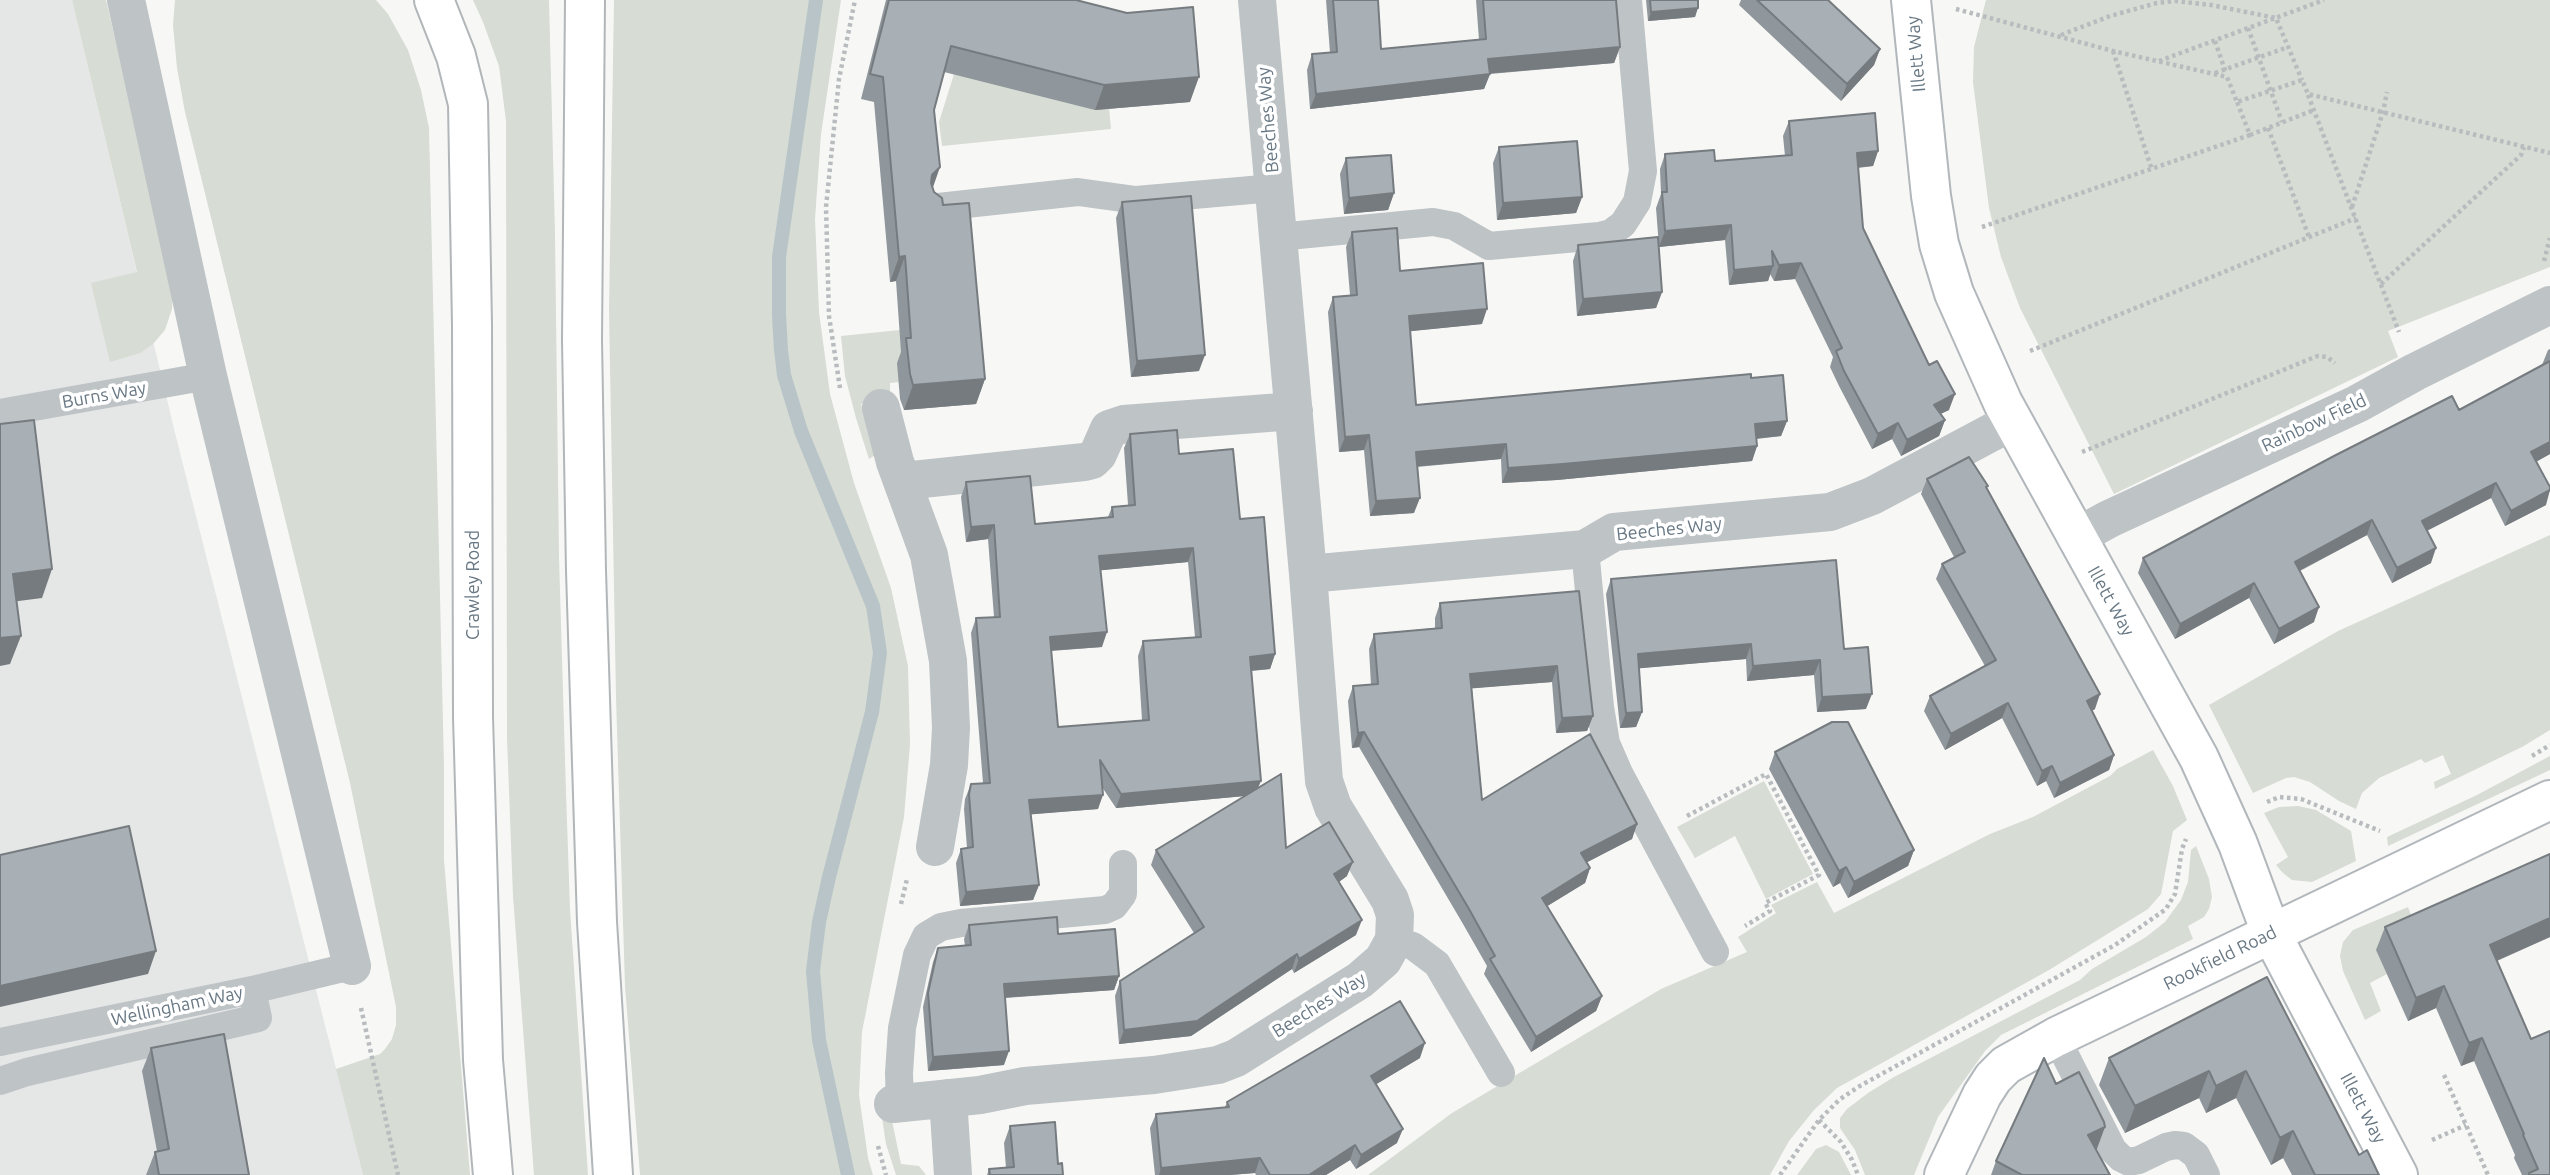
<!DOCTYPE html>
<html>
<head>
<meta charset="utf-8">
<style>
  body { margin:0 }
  canvas { display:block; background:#f7f7f5 }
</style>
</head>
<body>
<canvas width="2550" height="1175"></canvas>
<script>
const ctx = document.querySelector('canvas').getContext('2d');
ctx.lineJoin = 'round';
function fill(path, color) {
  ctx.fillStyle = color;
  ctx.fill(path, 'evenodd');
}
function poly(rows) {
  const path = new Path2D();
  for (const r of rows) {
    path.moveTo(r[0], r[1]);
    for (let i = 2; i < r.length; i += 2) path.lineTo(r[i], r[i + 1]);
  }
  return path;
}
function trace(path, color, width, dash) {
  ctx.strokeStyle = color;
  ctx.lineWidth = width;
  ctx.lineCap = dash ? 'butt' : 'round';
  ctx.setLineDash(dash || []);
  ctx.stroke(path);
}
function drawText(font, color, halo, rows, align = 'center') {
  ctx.font = font + ' Ubuntu,sans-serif';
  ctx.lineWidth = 7;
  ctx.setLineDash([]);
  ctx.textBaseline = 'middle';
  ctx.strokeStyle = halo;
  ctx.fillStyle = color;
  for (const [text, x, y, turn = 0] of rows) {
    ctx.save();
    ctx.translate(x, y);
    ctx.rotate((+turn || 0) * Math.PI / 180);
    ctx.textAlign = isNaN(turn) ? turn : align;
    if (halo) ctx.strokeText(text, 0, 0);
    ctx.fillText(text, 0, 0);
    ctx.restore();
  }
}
fill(poly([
  [0,0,72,0,175,433,363,1175,0,1175]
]), '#e5e6e6');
fill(poly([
  [72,0,106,0,173,288,172,309,165,330,153,344,140,353,110,362,91,283,137,272],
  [175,0,376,0,388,14,408,50,421,90,429,128,444,766,444,860,470,1175,363,1175,336,1069,380,1054,385,1049,392,1039,396,1025,396,1007,350,783,185,112,177,68,173,25],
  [473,0,549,0,555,234,559,557,566,793,570,909,588,1175,534,1175,513,896,507,738,506,121,499,66,483,22],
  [614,0,841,0,821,134,815,219,819,312,830,394,854,483,891,588,908,666,910,744,904,817,862,1032,859,1095,868,1158,873,1175,640,1175,625,986,616,697,609,311],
  [1986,0,2550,0,2550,267,2388,331,2398,357,2114,494,2020,308,2001,257,1989,208,1973,82,1974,47],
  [1103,42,1111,129,942,146,939,122,954,74],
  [900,330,903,363,899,382,890,383,890,395,861,404,877,454,869,459,856,418,845,376,841,336],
  [2550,535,2550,730,2522,747,2435,789,2434,782,2451,774,2443,755,2425,763,2421,759,2379,778,2362,793,2356,809,2339,801,2310,782,2294,777,2286,778,2253,793,2209,705,2338,631],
  [2153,750,2173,786,2187,820,2173,831,2161,894,2148,909,2049,970,1837,1088,1814,1110,1789,1141,1770,1175,1368,1175,1452,1113,1661,989,1747,952,1738,937,1776,913,1771,905,1817,882,1834,913,1990,834,2033,817,2110,776,2117,769],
  [2550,756,2550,770,2388,846,2387,837,2477,795],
  [1764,781,1813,874,1766,899,1735,836,1695,858,1677,827],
  [2298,806,2316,810,2351,831,2356,861,2312,882,2292,880,2283,873,2276,865,2288,857,2264,813,2279,807],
  [2196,846,2209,879,2212,897,2209,909,2204,917,2188,926,2193,939,2001,1035,1985,1051,1938,1117,1914,1175,1865,1175,1855,1150,1840,1128,1840,1118,1847,1109,1868,1093,1894,1077,2080,980,2092,969,2146,937,2165,922,2181,900,2188,882,2191,850],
  [2408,907,2417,932,2377,950,2387,974,2370,983,2381,1011,2365,1020,2343,971,2340,956,2343,942,2353,930],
  [891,1116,901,1164,919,1166,926,1175,896,1175,886,1144,882,1118],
  [1826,1145,1839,1152,1851,1175,1797,1175,1816,1149]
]), '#d7dcd4');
trace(poly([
  [816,0,779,257,779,315,781,350,784,375,801,431,873,606,880,653,872,712,829,877,819,922,813,971,819,1040,848,1175]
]), '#b8c4c8', 14);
const secondary = poly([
  [1911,0,1931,196,1939,244,1954,293,2003,403,2199,758,2238,844,2271,933,2398,1175],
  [1944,1175,1982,1095,1993,1078,2006,1065,2056,1037,2550,800]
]);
const highway = poly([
  [434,0,456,56,468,104,472,325,473,717,483,1060,493,1175],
  [585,0,582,340,586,571,597,922,613,1175]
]);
trace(secondary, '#b1b7bb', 42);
trace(highway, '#b2b6b9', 42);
trace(poly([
  [1956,9,2113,51,2227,77,2237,102,2302,80,2308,94,2550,153],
  [2248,28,2282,122],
  [2061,35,2110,16,2157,3,2175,1,2211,5,2276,18,2302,80],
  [2215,41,2226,73],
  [2113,51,2152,170],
  [2159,61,2324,0],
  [2215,73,2288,47],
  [2308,95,2399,332],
  [2268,128,2309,237],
  [2250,135,2314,110],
  [2352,207,2383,112,2387,92],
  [1982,227,2250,135,2237,102],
  [2544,261,2550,238],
  [2381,284,2521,155,2524,147],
  [2030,351,2356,218],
  [840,388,829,316,826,207,839,79,855,0],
  [2082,452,2310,359,2318,356,2327,357,2335,363],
  [2532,756,2550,745],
  [2267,802,2279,797,2301,799,2380,831],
  [1687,816,1766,774,1819,875,1765,903,1770,911,1745,926],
  [901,904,907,879],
  [361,1008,398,1175],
  [2444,1075,2488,1175],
  [1819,1120,1841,1142,1852,1160,1858,1175],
  [2432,1140,2466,1125],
  [878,1146,886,1175],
  [1780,1175,1819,1120,1839,1100,1858,1087,2115,945,2166,909,2175,894,2182,849,2186,839]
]), '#b9bcbe', 4.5, [3.5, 3.5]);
trace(poly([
  [938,207,1078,192,1136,200,1274,188],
  [1278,237,1433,222,1454,226,1489,246,1599,236,1611,233,1623,224,1637,202,1643,171,1628,0],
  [0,413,208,376],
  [1585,549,1600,707,1606,743,1619,773,1715,952],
  [1394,940,1413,946,1437,964,1501,1073],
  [2056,1037,2113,1150,2121,1158,2129,1162,2139,1160,2166,1147,2175,1145,2184,1146,2196,1155,2206,1175],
  [0,1042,252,990,352,966],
  [0,1081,27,1072,258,1018,252,990],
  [900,1103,899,1073,902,1028,917,955,926,936,941,927,961,923,1105,910,1114,906,1123,894,1123,864]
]), '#bec3c6', 28);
trace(poly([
  [126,0,208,376,352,966],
  [1257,0,1308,574,1585,549,1614,532,1830,512,1872,496,2013,421],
  [881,408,895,462,929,555,948,661,951,728,949,765,935,847],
  [903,481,1084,462,1092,460,1098,454,1109,429,1124,424,1294,411],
  [2076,537,2109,519,2357,404,2415,372,2550,305],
  [948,1098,953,1175],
  [893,1104,980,1095,1025,1086,1154,1075,1218,1065,1236,1058,1360,980,1383,960,1394,940,1395,915,1390,900,1333,807,1324,781,1308,574]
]), '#bec3c6', 38);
trace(secondary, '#fff', 38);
trace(highway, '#fff', 38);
fill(poly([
  [886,0,1076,0,1190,102,1095,110,944,72,934,110,932,188,943,205,985,379,976,404,904,410,900,399,897,363,901,352,896,281,890,282,874,102,861,99],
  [1326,0,1378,0,1381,49,1479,40,1476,0,1616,0,1620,47,1614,63,1490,74,1484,89,1310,109,1307,70,1312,54,1330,53],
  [1646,0,1698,0,1695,17,1648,21],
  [1741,0,1828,0,1880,49,1874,65,1841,101,1739,5],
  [1789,121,1878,151,1873,166,1858,168,1863,228,1949,410,1940,414,1945,420,1939,436,1901,456,1892,439,1872,449,1839,386,1830,367,1833,357,1795,279,1774,281,1770,274,1768,281,1729,285,1725,240,1659,247,1656,208,1661,194,1660,169,1665,154,1715,161,1785,156,1783,136],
  [1499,147,1582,197,1576,213,1497,220,1493,163],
  [1346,158,1394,193,1388,210,1344,214,1340,174],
  [1122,202,1199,371,1131,377,1116,218],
  [1352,232,1400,271,1482,324,1410,331,1416,405,1751,378,1787,421,1781,436,1757,439,1757,446,1752,461,1557,480,1502,483,1501,459,1417,467,1414,513,1370,516,1364,450,1339,452,1328,312,1333,297,1350,295,1346,247],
  [1578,245,1662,292,1656,308,1577,316,1573,261],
  [2550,349,2550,454,2536,462,2546,505,2505,526,2491,498,2427,531,2431,563,2392,583,2367,535,2300,571,2314,622,2274,644,2249,598,2175,639,2138,573,2143,558,2459,410,2542,365,2548,350],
  [1130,434,1179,454,1240,519,1275,654,1270,669,1252,671,1258,788,1286,848,1347,876,1339,882,1356,935,1294,973,1292,969,1191,1036,1119,1044,1115,996,1120,981,1194,933,1151,865,1156,850,1245,796,1116,808,1102,787,1098,809,1031,814,1039,885,1033,900,960,906,956,863,961,849,967,848,964,809,965,799,971,784,983,783,971,633,976,618,994,617,988,539,966,542,961,497,966,482,1035,524,1108,517,1112,507,1128,505,1124,448],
  [1188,562,1195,637,1143,641,1138,656,1142,720,1058,727,1051,651,1102,647,1101,570],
  [1927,479,1988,486,1987,488,2095,709,2092,711,2114,755,2109,770,2054,798,2046,781,2037,786,2002,718,1945,750,1924,711,1930,696,1985,666,1936,579,1942,564,1954,557,1921,494],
  [1611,579,1844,649,1866,709,1817,712,1814,675,1747,681,1746,659,1639,668,1642,712,1636,727,1620,728,1606,594],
  [1579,591,1593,716,1587,731,1556,733,1552,682,1472,688,1482,800,1637,824,1632,839,1587,862,1590,868,1585,883,1547,906,1602,996,1596,1011,1531,1052,1484,974,1487,966,1463,924,1359,747,1352,748,1348,701,1353,686,1371,685,1369,649,1374,634,1435,628,1435,618,1440,603],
  [1775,752,1914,850,1908,866,1848,898,1840,883,1833,887,1769,769],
  [969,925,1058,934,1119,976,1114,990,1005,998,1004,1065,928,1071,923,1007,933,962,938,948,965,946,964,939],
  [2385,927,2550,937,2497,961,2550,1175,2522,1175,2514,1158,2515,1155,2474,1061,2461,1066,2436,1008,2408,1021,2376,950],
  [2267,977,2359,1155,2379,1175,2292,1175,2283,1158,2271,1165,2236,1098,2206,1113,2199,1098,2125,1133,2099,1085,2109,1058],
  [151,1048,249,1175,146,1175,155,1152,157,1151,142,1071],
  [1420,1058,1376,1084,1397,1143,1356,1169,1350,1160,1326,1175,1256,1175,1255,1173,1230,1175,1155,1175,1150,1128,1156,1114,1225,1107,1227,1102],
  [2056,1084,2096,1149,2110,1175,1991,1175,1996,1161],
  [1010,1126,1058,1164,1063,1175,987,1175,989,1169,1006,1168,1004,1143]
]), '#90979c');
fill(poly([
  [1698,8,1695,17,1648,21,1651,12],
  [1620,47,1614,63,1483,74,1488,59],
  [1880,49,1874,65,1841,101,1847,84],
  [1490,74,1484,89,1310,109,1316,94],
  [1199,77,1190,102,1095,110,1104,85],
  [1878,151,1873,166,1851,168,1857,153],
  [940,167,931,193,923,200,932,175],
  [1394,193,1388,210,1344,214,1349,198],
  [1582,197,1576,213,1497,220,1503,203],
  [1731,225,1725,240,1659,247,1665,231],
  [905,256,896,281,890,282,899,257],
  [1801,263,1795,279,1774,281,1779,265],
  [1773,266,1768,281,1729,285,1734,270],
  [1662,292,1656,308,1577,316,1583,299],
  [1487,309,1482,324,1403,332,1409,316],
  [1205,355,1199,371,1131,377,1137,361],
  [985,379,976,404,904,410,913,385],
  [1955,394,1949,410,1928,420,1934,405],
  [1945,420,1939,436,1901,456,1907,440],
  [1787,421,1781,436,1750,439,1755,424],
  [1898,423,1892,439,1872,449,1878,434],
  [1369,435,1364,450,1339,452,1345,437],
  [2550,442,2550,454,2526,467,2531,452],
  [1506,444,1501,459,1410,467,1416,452],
  [1757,446,1752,461,1557,480,1502,483,1508,468],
  [2496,483,2491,498,2416,536,2422,521],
  [2550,490,2546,505,2505,526,2511,511],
  [1420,498,1414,513,1370,516,1376,501],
  [2372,520,2367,535,2289,576,2295,562],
  [994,525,988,539,966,542,971,527],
  [1193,548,1188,562,1094,571,1099,556],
  [2436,548,2431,563,2392,583,2397,568],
  [52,569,42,598,3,603,13,574],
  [2254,583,2249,598,2175,639,2180,624],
  [2319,607,2314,622,2274,644,2279,629],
  [1107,632,1102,647,1045,651,1050,637],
  [21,636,10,664,0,666,0,638],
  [1751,644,1746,659,1632,669,1638,654],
  [1275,654,1270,669,1245,671,1250,657],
  [1820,660,1814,675,1747,681,1753,666],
  [1557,666,1552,682,1465,689,1470,674],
  [1872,694,1866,709,1817,712,1822,697],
  [2100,694,2095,709,2081,716,2087,701],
  [2008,703,2002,718,1945,750,1951,734],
  [1642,712,1636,727,1620,728,1626,713],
  [1593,716,1587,731,1556,733,1562,718],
  [1364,732,1359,747,1352,748,1358,733],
  [2114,755,2109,770,2054,798,2060,783],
  [2052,766,2046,781,2037,786,2042,771],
  [1261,781,1255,795,1116,808,1121,794],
  [1103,795,1098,809,1024,815,1029,800],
  [1637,824,1632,839,1576,868,1581,853],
  [1914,850,1908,866,1848,898,1854,882],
  [1353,862,1347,876,1329,889,1334,874],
  [1846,867,1840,883,1833,887,1839,871],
  [1590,868,1585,883,1536,913,1542,898],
  [1039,885,1033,900,960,906,966,892],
  [2550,918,2550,937,2482,967,2490,945],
  [1362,920,1356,935,1294,973,1299,959],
  [156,951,148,974,0,1007,0,986],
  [1297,954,1292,969,1191,1036,1119,1044,1124,1030],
  [1119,976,1114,990,999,998,1004,984],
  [2444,986,2436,1008,2408,1021,2416,998],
  [1602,996,1596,1011,1531,1052,1536,1037],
  [2482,1038,2474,1061,2461,1066,2469,1043],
  [1425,1043,1420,1058,1365,1091,1371,1076],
  [1009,1051,1004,1065,928,1071,933,1057],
  [2209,1071,2199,1098,2125,1133,2135,1106],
  [2246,1071,2236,1098,2206,1113,2216,1086],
  [2105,1127,2095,1154,2088,1135],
  [1403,1129,1397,1143,1356,1169,1361,1155],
  [2293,1131,2283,1158,2271,1165,2280,1138],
  [1355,1145,1350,1160,1326,1175,1309,1175],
  [1260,1158,1255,1173,1230,1175,1159,1175,1161,1168]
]), '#767b7f');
const building = poly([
  [889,0,1076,0,1127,13,1193,7,1199,77,1104,85,951,46,934,110,940,167,932,175,931,183,934,192,942,198,943,205,969,203,985,379,913,385,910,374,906,338,911,338,905,256,899,257,883,77,870,74,889,0],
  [1333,0,1378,0,1381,49,1486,39,1483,0,1616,0,1620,47,1488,59,1490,74,1316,94,1312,54,1337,52,1333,0],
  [1650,0,1698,0,1698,8,1651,12,1650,0],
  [1757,0,1828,0,1880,49,1847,84,1757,0],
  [1875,113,1878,151,1857,153,1863,228,1929,365,1937,361,1955,394,1934,405,1945,420,1907,440,1898,423,1878,434,1844,371,1836,351,1842,348,1801,263,1779,265,1772,251,1773,266,1734,270,1731,225,1665,231,1662,192,1667,192,1665,154,1714,150,1715,161,1792,155,1789,121,1875,113],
  [1577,141,1582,197,1503,203,1499,147,1577,141],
  [1391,155,1394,193,1349,198,1346,158,1391,155],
  [1191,196,1205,355,1137,361,1122,202,1191,196],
  [1397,228,1400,271,1483,263,1487,309,1409,316,1416,405,1751,374,1751,378,1783,375,1787,421,1755,424,1757,446,1563,464,1508,468,1506,444,1416,452,1420,498,1376,501,1369,435,1345,437,1333,297,1357,295,1352,232,1397,228],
  [1658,237,1662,292,1583,299,1578,245,1658,237],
  [2550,361,2550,442,2531,452,2550,487,2550,490,2511,511,2496,483,2422,521,2436,548,2397,568,2372,520,2295,562,2319,607,2279,629,2254,583,2180,624,2143,558,2334,456,2452,396,2459,410,2550,361],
  [34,420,52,569,13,574,21,636,0,638,0,424,34,420],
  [1177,430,1179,454,1233,449,1240,519,1264,517,1275,654,1250,657,1261,781,1121,794,1100,760,1103,795,1029,800,1039,885,966,892,961,849,973,847,969,794,971,784,990,783,976,618,1000,617,994,525,971,527,966,482,1030,476,1035,524,1113,517,1112,507,1135,505,1130,434,1177,430],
  [1193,548,1201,637,1143,641,1149,720,1058,727,1050,637,1107,632,1099,556,1193,548],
  [1969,457,1988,486,1986,487,2100,694,2087,701,2114,755,2060,783,2052,766,2042,771,2008,703,1951,734,1930,696,1996,660,1942,564,1965,552,1927,479,1969,457],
  [1836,560,1844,649,1868,647,1872,694,1822,697,1820,660,1753,666,1751,644,1638,654,1642,712,1626,713,1611,579,1836,560],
  [1579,591,1593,716,1562,718,1557,666,1470,674,1482,800,1590,734,1637,824,1581,853,1590,868,1542,898,1602,996,1536,1037,1490,959,1495,956,1469,909,1364,732,1358,733,1353,686,1378,684,1374,634,1442,628,1440,603,1579,591],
  [1832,722,1848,722,1914,850,1854,882,1846,867,1839,871,1775,752,1832,722],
  [1281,774,1286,848,1329,822,1353,862,1334,874,1362,920,1299,959,1297,954,1197,1021,1124,1030,1120,981,1204,927,1156,850,1281,774],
  [129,826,156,951,0,986,0,855,129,826],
  [2550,854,2550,918,2490,945,2531,1039,2550,1031,2550,1175,2529,1175,2529,1173,2538,1169,2523,1135,2524,1134,2482,1038,2469,1043,2444,986,2416,998,2385,927,2550,854],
  [1057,917,1058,934,1115,929,1119,976,1004,984,1009,1051,933,1057,928,993,938,948,971,945,969,925,1057,917],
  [2267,977,2359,1155,2367,1150,2379,1175,2315,1175,2293,1131,2280,1138,2246,1071,2216,1086,2209,1071,2135,1106,2109,1058,2267,977],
  [1400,1001,1425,1043,1371,1076,1403,1129,1361,1155,1355,1145,1309,1175,1270,1175,1260,1158,1161,1168,1156,1114,1229,1107,1227,1102,1400,1001],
  [224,1034,249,1175,159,1175,155,1152,169,1149,151,1048,224,1034],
  [2044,1058,2056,1084,2079,1072,2104,1122,2105,1127,2088,1135,2110,1175,2022,1175,1996,1161,2044,1058],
  [1055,1122,1058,1164,1062,1163,1063,1175,990,1175,989,1169,1014,1167,1010,1126,1055,1122]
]);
fill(building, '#a8b0b5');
trace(building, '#767b7f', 2);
drawText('18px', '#687884', '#fff', [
  ["Illett Way",1916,54,-95],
  ["Beeches Way",1268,120,-95],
  ["Burns Way",104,395,-10],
  ["Rainbow Field",2314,423,-25],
  ["Beeches Way",1669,529,-6],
  ["Crawley Road",473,585,-90],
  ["Illett Way",2111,601,61],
  ["Rookfield Road",2220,958,-26],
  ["Beeches Way",1319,1005,-32],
  ["Wellingham Way",177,1006,-12],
  ["Illett Way",2363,1108,62]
]);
</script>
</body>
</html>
